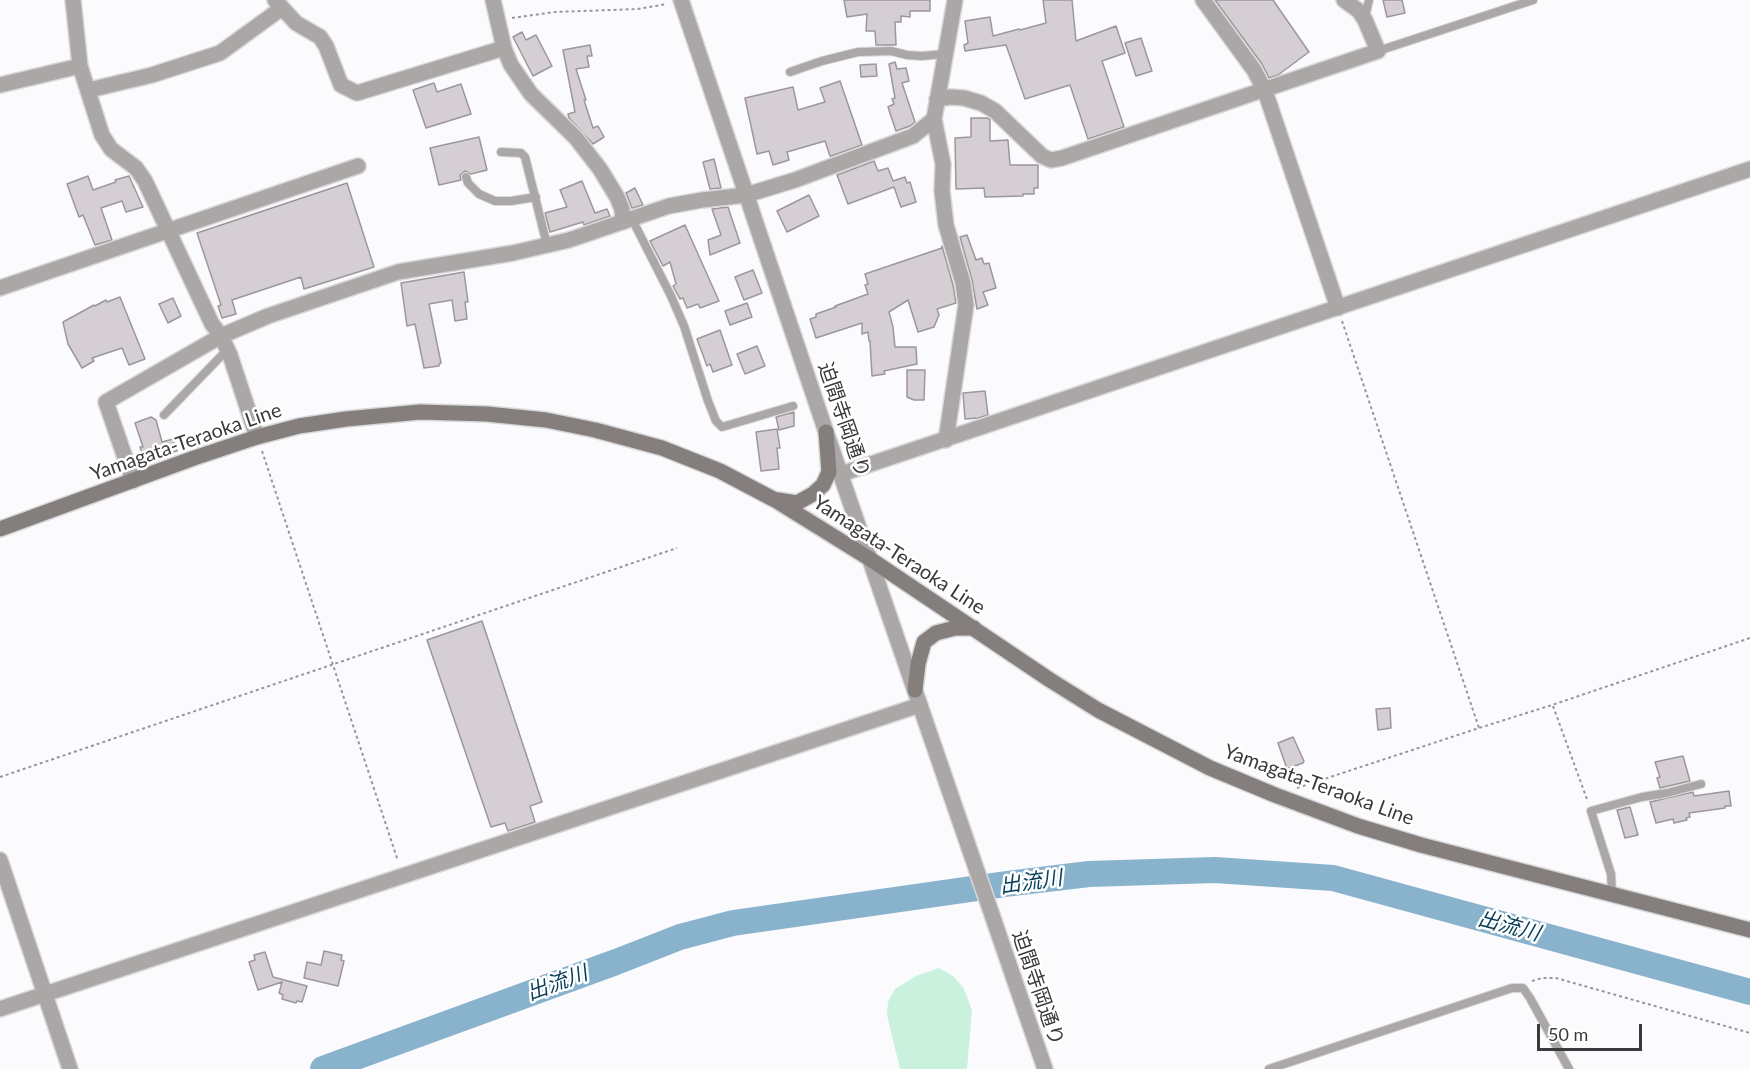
<!DOCTYPE html>
<html>
<head>
<meta charset="utf-8">
<style>
  body { margin:0 }
  #map { position:relative; width:1750px; height:1069px; overflow:hidden; background:#fbfbfe; font-family:Lato,sans-serif }
  canvas { display:block }
  .scale { position:absolute; left:1537px; top:1024px; width:105px; height:27px; box-sizing:border-box; border:3px solid #3a3a3d; border-top:0; padding-left:8px; font-size:18px; line-height:21px; white-space:nowrap; color:#3a3a3d; -webkit-text-stroke:4px #fff; paint-order:stroke }
</style>
</head>
<body>
<div id="map">
<canvas width="1750" height="1069"></canvas>
<div class="scale">50 m</div>
</div>
<script>
const ctx = document.querySelector('canvas').getContext('2d');
ctx.lineJoin = 'round';
function fill(path, color) {
  ctx.fillStyle = color;
  ctx.fill(path, 'evenodd');
}
function poly(rows) {
  const path = new Path2D();
  for (const r of rows) {
    path.moveTo(r[0], r[1]);
    for (let i = 2; i < r.length; i += 2) path.lineTo(r[i], r[i + 1]);
  }
  return path;
}
function trace(path, color, width, dash) {
  ctx.strokeStyle = color;
  ctx.lineWidth = width;
  ctx.lineCap = dash ? 'butt' : 'round';
  ctx.setLineDash(dash || []);
  ctx.stroke(path);
}
function drawText(font, color, halo, rows, align = 'center') {
  ctx.font = font + ' Lato,"Noto Sans JP",sans-serif';
  ctx.lineWidth = 5;
  ctx.setLineDash([]);
  ctx.textBaseline = 'middle';
  ctx.strokeStyle = halo;
  ctx.fillStyle = color;
  for (const [text, x, y, turn = 0] of rows) {
    ctx.save();
    ctx.translate(x, y);
    ctx.rotate((+turn || 0) * Math.PI / 180);
    ctx.textAlign = isNaN(turn) ? turn : align;
    if (halo) ctx.strokeText(text, 0, 0);
    ctx.fillText(text, 0, 0);
    ctx.restore();
  }
}
fill(poly([
  [939,968,953,976,963,987,972,1010,967,1069,900,1069,887,1015,888,1002,895,989,916,976]
]), '#caf1de');
trace(poly([
  [323,1069,616,962,680,937,733,923,1006,884,1089,874,1215,870,1333,878,1750,992]
]), '#89b2cc', 26);
const building = poly([
  [844,0,930,0,930,11,910,11,910,17,901,16,901,22,895,22,896,45,876,45,875,31,866,31,867,14,847,17,844,0],
  [1043,0,1072,0,1076,41,1116,26,1125,53,1102,61,1124,127,1088,139,1070,85,1025,99,1006,45,965,51,964,45,968,43,965,21,990,17,993,36,1019,29,1020,30,1046,23,1043,0],
  [1215,0,1273,0,1309,52,1278,75,1269,78,1262,64,1215,0],
  [1383,0,1402,0,1405,13,1387,17,1383,0],
  [522,32,526,40,536,35,552,66,533,76,513,37,522,32],
  [1141,38,1152,71,1136,76,1125,43,1141,38],
  [590,45,592,56,587,56,589,67,576,69,586,100,584,100,593,128,598,126,604,137,593,144,569,118,568,114,575,112,563,50,590,45],
  [895,62,897,69,906,68,909,81,902,83,915,122,910,126,896,131,888,107,894,104,892,99,895,98,889,64,895,62],
  [876,64,877,76,861,77,860,65,876,64],
  [840,81,862,145,831,156,830,156,825,141,787,152,789,160,773,165,769,151,757,154,745,98,793,87,798,110,825,102,820,88,840,81],
  [434,83,437,92,461,84,471,114,426,128,413,90,434,83],
  [971,118,988,118,990,120,990,141,1008,140,1010,165,1038,165,1038,188,1034,188,1034,194,1023,194,1023,196,985,197,984,188,956,189,955,138,971,137,971,118],
  [479,137,487,170,471,174,465,171,460,175,461,180,439,185,430,148,479,137],
  [714,159,721,188,710,189,703,162,714,159],
  [874,161,878,171,888,168,893,181,905,177,907,183,910,182,916,202,901,207,894,187,848,204,837,175,874,161],
  [88,176,93,190,116,182,115,180,129,176,143,207,126,212,122,201,101,208,112,240,95,245,83,215,79,217,67,184,88,176],
  [582,181,595,213,607,209,610,216,584,225,583,222,550,232,545,213,567,207,560,190,582,181],
  [347,183,374,267,304,289,301,277,232,300,236,314,222,318,218,306,221,305,197,233,347,183],
  [635,188,643,205,632,208,626,193,635,188],
  [809,195,819,216,787,232,777,211,809,195],
  [728,207,740,243,710,255,708,240,721,235,712,209,728,207],
  [685,225,719,301,700,308,698,304,687,308,683,298,680,299,673,286,676,284,670,262,663,266,650,241,685,225],
  [967,235,976,260,982,258,984,264,989,263,996,288,983,292,988,305,977,309,972,280,960,237,967,235],
  [942,246,953,285,956,303,937,309,939,315,934,327,918,332,908,300,889,312,893,327,895,347,916,347,917,364,884,371,885,374,872,376,870,341,869,341,868,332,862,334,862,323,816,338,810,319,816,317,816,314,836,307,835,306,868,294,865,285,868,284,865,274,942,248,942,246],
  [753,270,762,293,744,300,735,277,753,270],
  [464,272,468,302,465,302,467,319,455,321,452,300,429,304,441,363,439,364,439,366,424,368,415,324,407,326,401,283,464,272],
  [120,297,145,359,129,365,122,348,92,358,94,361,82,368,68,344,63,322,94,305,95,306,106,300,107,302,120,297],
  [173,298,181,316,168,323,159,304,173,298],
  [747,303,752,317,730,325,725,311,747,303],
  [720,330,732,365,713,372,710,364,707,366,697,339,720,330],
  [757,346,765,366,745,374,737,354,757,346],
  [907,370,925,370,924,400,914,400,907,397,907,370],
  [985,391,988,415,978,418,965,419,963,393,985,391],
  [794,412,794,426,779,430,776,417,794,412],
  [151,417,156,420,162,442,173,439,177,451,166,454,158,460,150,459,144,461,140,447,143,447,135,423,151,417],
  [777,429,780,448,777,448,779,469,761,471,756,432,777,429],
  [482,621,542,802,530,806,535,822,508,831,505,823,491,827,427,640,482,621],
  [1390,708,1391,728,1378,730,1376,709,1390,708],
  [1293,737,1304,761,1303,763,1287,769,1278,743,1293,737],
  [1683,756,1690,781,1660,788,1657,778,1660,777,1655,762,1683,756],
  [1729,791,1731,806,1725,806,1725,808,1689,813,1690,817,1686,818,1687,820,1674,823,1673,819,1656,823,1650,802,1693,792,1694,796,1729,791],
  [1630,807,1638,835,1625,838,1617,810,1630,807],
  [324,951,342,955,341,960,344,961,338,986,304,978,307,962,321,965,324,951],
  [265,952,273,977,307,986,302,1002,297,1001,296,1003,282,999,283,995,279,993,282,982,258,990,249,962,255,960,254,955,265,952]
]);
fill(building, '#d5cfd4');
trace(building, '#9c979c', 1.5);
const service = poly([
  [1365,18,1369,0],
  [1378,51,1533,0],
  [790,72,822,61,858,52,891,51,907,55,921,56,945,54],
  [501,152,521,153,525,157,547,245],
  [466,177,468,183,479,194,495,201,511,201,536,197],
  [632,219,671,296,684,326,708,401,716,421,722,427,793,406],
  [164,415,227,350],
  [1612,893,1611,874,1591,811,1642,797,1667,793,1701,784],
  [1269,1069,1512,988,1523,988,1530,998,1569,1069]
]);
const minor = poly([
  [73,0,80,66,102,135,111,149,136,168,145,181,212,324,221,336,230,355,257,437],
  [275,0,296,23,320,37,326,46,341,85,357,93,504,48],
  [493,0,504,48,511,65,531,94,576,138,600,169,617,197,622,209,623,222],
  [1203,0,1254,70,1265,91,1338,308],
  [0,85,80,66],
  [89,90,152,75,220,53,282,8],
  [937,99,950,97,964,98,981,103,995,111,1042,156,1051,160,1062,158,1378,51,1365,20,1359,11,1344,0],
  [0,288,358,166],
  [946,440,966,305,963,283,946,225,942,191,943,164,934,119,955,0],
  [841,474,1750,169],
  [133,481,106,402,221,336,268,316,398,272,513,253,569,240,669,206,702,200,746,195,795,180,913,136,934,119],
  [0,860,70,1069],
  [0,1009,920,705]
]);
const tertiary = poly([
  [681,0,826,432,1045,1069]
]);
const secondary = poly([
  [778,500,797,503,813,494,823,485,829,472,826,432],
  [0,529,194,458,257,437,299,426,346,419,420,412,487,414,546,420,595,430,662,448,720,471,775,500,870,559,1050,680,1098,710,1210,768,1275,795,1358,826,1421,845,1750,930],
  [915,690,918,664,924,642,936,633,955,628,974,628]
]);
trace(service, '#d8d8db', 10);
trace(minor, '#d8d8db', 18);
trace(tertiary, '#d8d8db', 18);
trace(secondary, '#d8d8db', 18);
trace(poly([
  [512,18,555,12,638,9,667,4],
  [1342,321,1479,728],
  [262,451,398,861],
  [1553,706,1588,802],
  [0,777,677,548],
  [1297,788,1479,728,1552,705,1750,638],
  [1532,981,1542,978,1556,978,1750,1033]
]), '#97979a', 2, [3, 3]);
trace(service, '#aba7a6', 8);
trace(minor, '#aba7a6', 15);
trace(tertiary, '#aba7a6', 15);
trace(secondary, '#847f7d', 15);
drawText('20px', '#3a3a3d', '#fff', [
  ["迫間寺岡通り",844,420,71],
  ["Yamagata-Teraoka Line",186,442,-19],
  ["Yamagata-Teraoka Line",899,555,33],
  ["Yamagata-Teraoka Line",1319,785,20],
  ["迫間寺岡通り",1038,988,71]
]);
drawText('italic 21px', '#09405a', '#fff', [
  ["出流川",1031,882,-8],
  ["出流川",1509,926,15],
  ["出流川",557,983,-20]
]);
</script>
</body>
</html>
